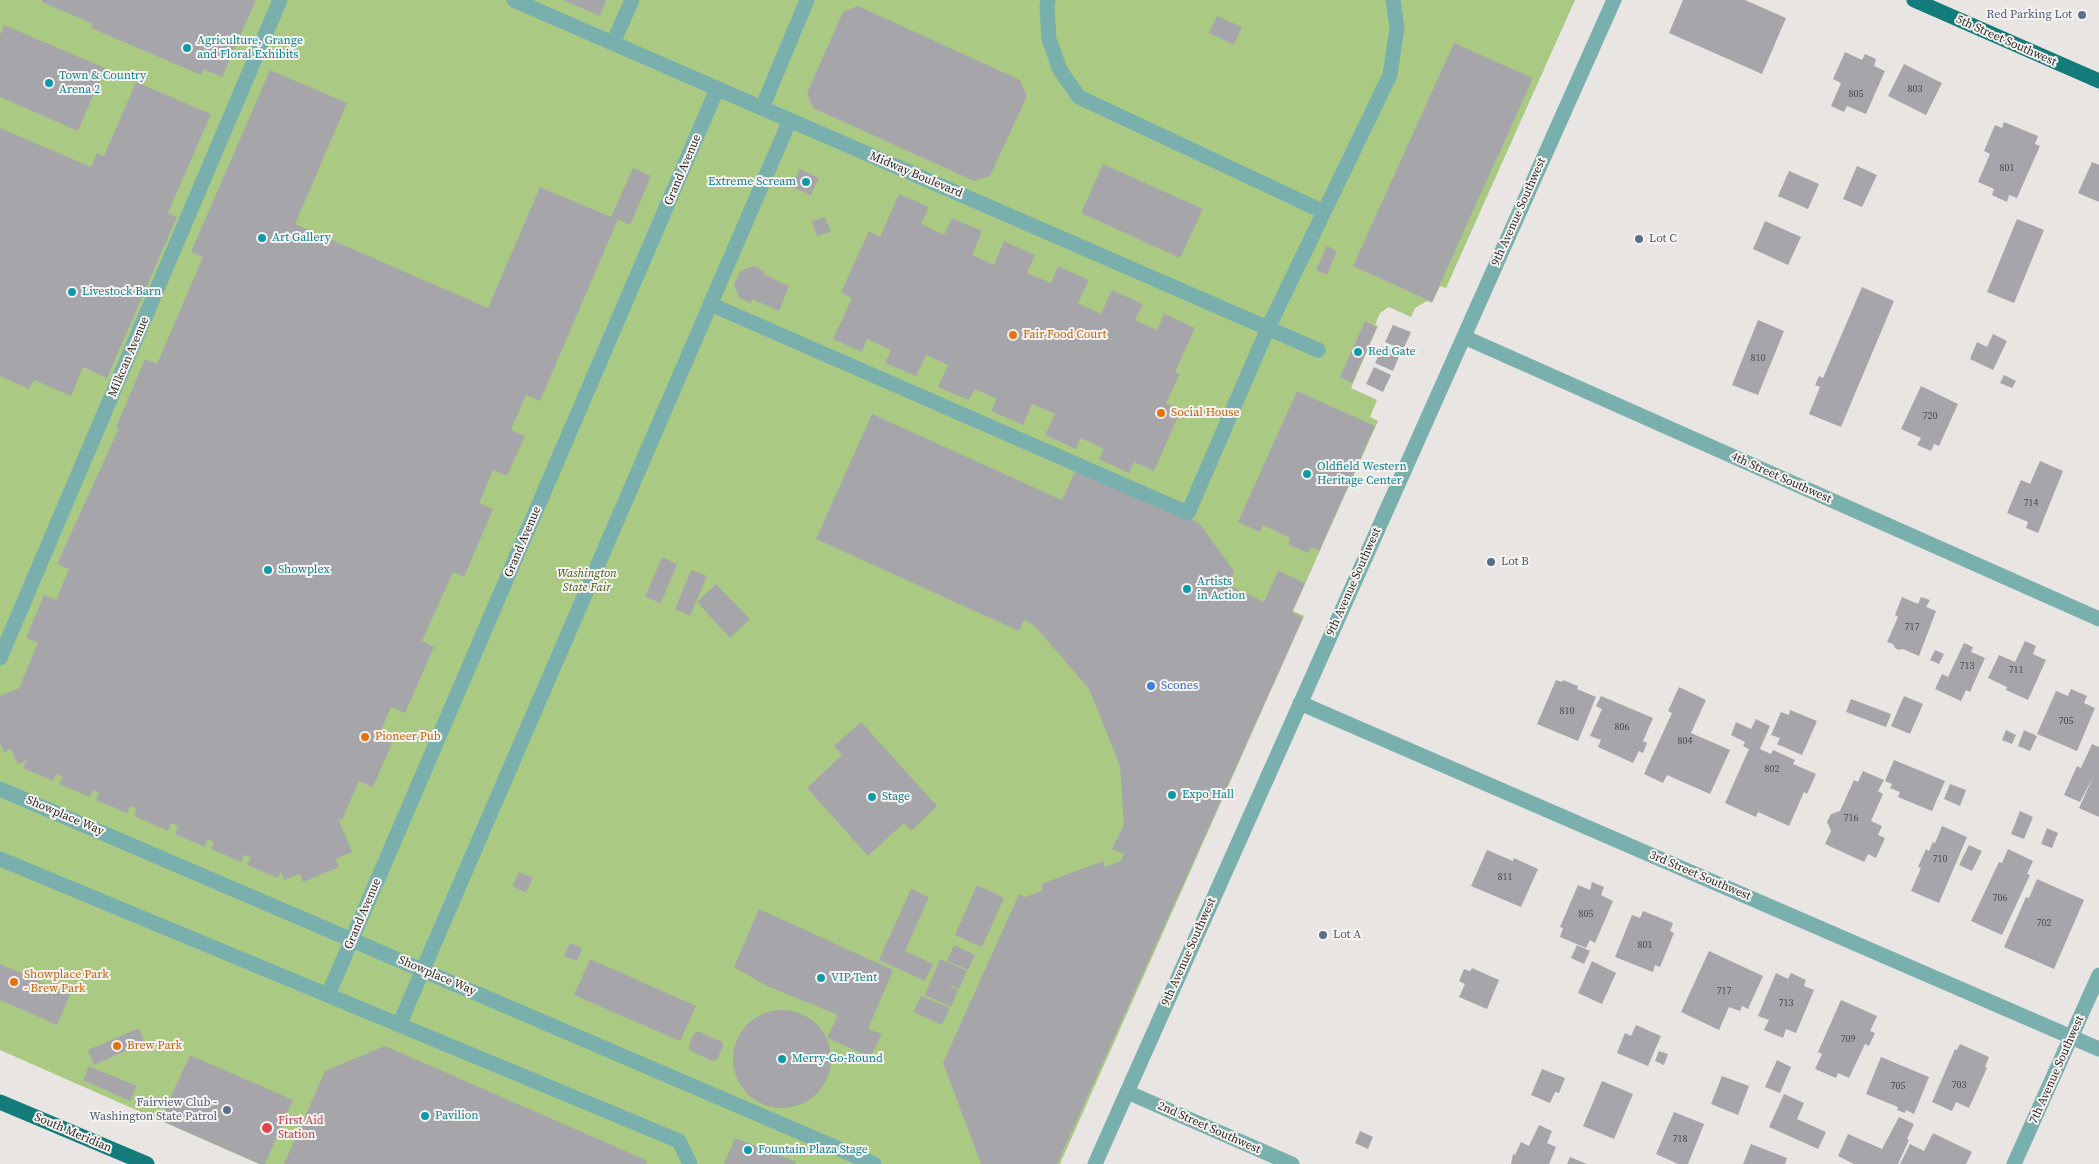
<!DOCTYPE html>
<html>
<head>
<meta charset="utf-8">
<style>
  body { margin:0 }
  canvas { display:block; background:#e9e5e3 }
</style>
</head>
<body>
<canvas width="2099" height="1164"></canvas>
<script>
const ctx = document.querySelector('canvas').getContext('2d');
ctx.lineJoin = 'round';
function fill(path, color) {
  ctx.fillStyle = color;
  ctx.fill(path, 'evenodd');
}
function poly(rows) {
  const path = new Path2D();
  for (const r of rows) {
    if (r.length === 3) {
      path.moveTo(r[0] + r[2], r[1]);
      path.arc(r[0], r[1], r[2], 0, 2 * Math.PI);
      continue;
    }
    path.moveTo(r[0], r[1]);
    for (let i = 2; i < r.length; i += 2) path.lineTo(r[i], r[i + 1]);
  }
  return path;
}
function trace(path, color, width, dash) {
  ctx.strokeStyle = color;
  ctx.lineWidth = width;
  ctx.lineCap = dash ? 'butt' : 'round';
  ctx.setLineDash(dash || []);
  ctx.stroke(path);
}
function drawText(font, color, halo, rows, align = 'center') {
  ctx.font = font + ' "Source Serif 4",serif';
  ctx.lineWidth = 4;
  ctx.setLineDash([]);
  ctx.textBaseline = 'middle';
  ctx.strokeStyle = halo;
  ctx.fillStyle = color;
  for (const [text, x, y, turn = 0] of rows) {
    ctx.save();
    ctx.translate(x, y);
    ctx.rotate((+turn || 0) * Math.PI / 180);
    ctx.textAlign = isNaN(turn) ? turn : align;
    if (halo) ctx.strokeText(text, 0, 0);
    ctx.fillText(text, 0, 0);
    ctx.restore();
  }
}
fill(poly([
  [0,0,1575,0,1446,288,1440,286,1432,303,1427,301,1415,308,1411,317,1389,307,1380,313,1375,325,1378,326,1351,388,1377,400,1370,417,1378,421,1293,611,1304,616,1060,1164,259,1164,0,1050]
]), '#aaca84');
fill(poly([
  [42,0,256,0,222,77,203,69,201,75,91,28,93,24,42,2],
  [563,0,606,0,600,16],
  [1683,0,1745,0,1786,18,1762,74,1669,33],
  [858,6,1020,80,1027,96,990,176,974,181,813,108,807,93,843,12],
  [1217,16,1242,27,1234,45,1209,33],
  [4,25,105,68,78,131,0,97,0,35],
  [1454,43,1533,78,1432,302,1353,266],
  [1845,52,1862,60,1865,54,1876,59,1874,66,1885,71,1866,114,1847,106,1844,112,1831,106,1841,83,1833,79],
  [1904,64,1942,83,1926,115,1888,96],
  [270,70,347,103,295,224,488,308,540,187,611,217,633,168,651,176,630,225,618,219,540,401,526,395,511,430,525,436,507,476,493,470,479,503,493,509,464,577,453,572,422,641,434,647,405,713,391,707,378,737,392,743,373,787,359,781,342,820,338,818,352,852,336,859,339,867,303,882,300,874,284,880,281,871,278,878,247,865,251,857,244,855,241,862,211,849,214,842,208,839,205,847,175,834,178,826,171,823,168,831,134,816,137,809,130,806,127,813,96,800,99,793,93,790,90,797,59,784,63,777,56,774,53,781,23,768,27,760,18,764,11,749,4,752,0,743,0,696,19,688,38,643,26,638,44,595,56,600,69,569,57,564,119,428,116,427,145,359,157,364,203,257,191,252],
  [136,82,211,114,168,213,177,217,107,378,83,367,71,396,34,380,29,389,0,376,0,128,91,167,97,153,104,156],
  [2004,122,2038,136,2035,144,2040,146,2017,198,2009,195,2007,202,1992,195,1994,189,1978,182,1990,154,1984,151,1995,125,2002,128],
  [2092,162,2099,165,2099,202,2078,193],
  [1103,164,1203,209,1180,258,1081,213],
  [1857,166,1877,175,1862,207,1843,199],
  [800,169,819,178,811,195,792,187],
  [1789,171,1819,184,1808,209,1778,196],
  [899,194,929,207,921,224,944,235,952,218,982,231,972,255,994,265,1004,241,1035,255,1027,273,1051,283,1058,266,1089,280,1078,303,1101,314,1112,290,1143,304,1135,320,1157,330,1164,314,1195,328,1175,372,1180,374,1166,403,1181,410,1154,471,1134,462,1129,473,1099,459,1104,449,1081,438,1076,449,1045,435,1055,414,1032,404,1023,425,991,411,997,399,975,389,969,400,938,387,948,365,926,355,916,376,885,363,891,350,867,339,862,352,833,339,852,298,841,292,869,231,880,237],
  [825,217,831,232,817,236,812,221],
  [2017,219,2044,230,2014,303,1987,292],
  [1765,221,1801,237,1788,265,1753,249],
  [1327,246,1337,251,1327,275,1316,270],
  [753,266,764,271,763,274,789,286,779,311,752,299,751,303,739,298,734,284,740,271],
  [1862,287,1894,301,1841,427,1809,414,1820,387,1815,385,1819,376,1823,378],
  [1758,320,1784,331,1758,395,1732,385],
  [1365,321,1377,327,1352,383,1340,377],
  [1393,325,1411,332,1403,350,1385,342],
  [1993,334,2007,341,1993,370,1970,359,1977,342,1987,347],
  [1383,346,1400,354,1393,371,1375,363],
  [1374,367,1391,375,1383,392,1366,384],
  [2004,375,2016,381,2012,388,2000,383],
  [1921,386,1958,404,1939,446,1934,444,1931,451,1917,445,1921,438,1901,429],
  [1297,391,1375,426,1319,551,1311,547,1308,553,1288,544,1290,538,1263,525,1260,532,1238,522],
  [872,414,1062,500,1077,468,1199,523,1234,571,1228,585,1264,602,1278,571,1305,583,1292,612,1303,618,1057,1164,981,1164,943,1063,1019,894,1026,897,1043,890,1041,884,1103,861,1105,867,1121,861,1124,854,1112,849,1124,825,1120,766,1089,689,1035,626,1024,620,1019,631,816,539],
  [2040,461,2063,471,2038,533,2026,528,2028,522,2007,513,2021,480,2030,484],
  [662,557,677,564,661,603,645,597],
  [691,570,707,576,690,616,675,609],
  [716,584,750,619,730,638,697,602],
  [1902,597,1918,604,1921,597,1930,600,1926,607,1936,611,1919,656,1903,649,1899,650,1895,648,1893,644,1887,642,1898,617,1895,615],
  [2025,641,2036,646,2033,654,2046,660,2028,700,2006,690,2007,687,1988,678,1999,655,2015,662],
  [1964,643,1973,647,1971,652,1985,658,1970,692,1966,690,1961,701,1935,689,1942,674,1948,677],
  [1935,650,1944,654,1939,664,1930,660],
  [1556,680,1562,682,1563,680,1578,686,1577,689,1596,697,1578,741,1537,724],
  [1679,687,1706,700,1691,733,1730,750,1710,794,1667,775,1663,783,1644,774,1672,713,1668,711],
  [2071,689,2087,696,2084,703,2095,708,2077,751,2037,734,2056,691,2068,696],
  [1601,696,1653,718,1643,741,1647,743,1643,753,1639,751,1633,763,1598,747,1601,740,1590,736,1602,709,1596,706],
  [1904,696,1923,704,1910,734,1891,726],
  [1851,699,1891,714,1886,727,1846,712],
  [1790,710,1817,721,1802,755,1777,744,1780,738,1771,735,1781,712,1789,715],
  [1756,719,1770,726,1760,749,1771,754,1773,750,1795,760,1793,764,1816,774,1807,794,1804,792,1789,826,1758,812,1756,817,1725,803,1749,749,1743,746,1745,742,1731,735,1736,722,1751,729],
  [861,722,937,806,911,831,904,823,868,856,807,788,842,755,834,746],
  [2006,730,2016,735,2012,744,2002,740],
  [2024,730,2037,736,2030,751,2018,746],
  [2092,744,2099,747,2099,817,2079,808,2094,775,2080,802,2064,795,2077,766,2081,768],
  [1894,760,1945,781,1932,811,1898,797,1900,792,1890,788,1892,784,1885,781],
  [1863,771,1884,780,1878,791,1883,794,1871,821,1882,826,1878,835,1885,838,1876,858,1868,854,1864,862,1825,844,1831,831,1827,822,1831,814,1840,811,1854,780,1858,782],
  [1950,784,1966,790,1960,806,1944,799],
  [2020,811,2033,817,2024,839,2011,834],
  [1942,826,1967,837,1939,903,1911,891,1921,868,1918,867,1926,849,1929,851,1933,842,1935,843],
  [2047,828,2058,833,2052,848,2041,844],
  [1969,845,1982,851,1972,871,1959,865],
  [2008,849,2033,861,2027,874,2030,875,2002,935,1971,921,1999,862,2002,863],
  [1487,850,1513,861,1514,858,1538,869,1521,907,1471,886],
  [519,872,533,878,526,893,512,886],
  [2037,879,2084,900,2054,969,2004,947,2026,897,2029,898],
  [1592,882,1604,887,1601,895,1613,901,1595,943,1590,940,1586,948,1560,937,1563,928,1560,927,1578,885,1590,890],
  [977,885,1004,898,982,947,955,935],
  [911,889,929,897,905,951,933,964,925,981,879,960],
  [759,909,893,970,868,1029,882,1034,870,1057,827,1038,838,1015,767,986,734,967],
  [1643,911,1673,923,1670,931,1674,933,1660,967,1655,965,1653,972,1615,957,1632,915,1640,918],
  [570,943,582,948,577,961,564,956],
  [954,945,975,955,968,970,947,961],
  [1577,945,1590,951,1584,964,1571,958],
  [1709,951,1763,976,1748,1009,1742,1006,1740,1011,1729,1007,1719,1030,1681,1012],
  [590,959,696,1006,680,1041,574,995],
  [940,959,967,971,959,989,951,985,951,987,958,990,951,1007,925,995],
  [1592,961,1616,973,1602,1004,1578,993],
  [0,964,70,995,57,1025,0,1000],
  [1472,968,1499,980,1487,1009,1459,997,1465,984,1459,981,1464,969,1470,971],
  [1776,973,1788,979,1791,973,1806,980,1804,986,1814,990,1796,1033,1786,1029,1783,1038,1764,1030,1769,1020,1758,1016],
  [921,996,950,1008,942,1025,913,1012],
  [1841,1000,1877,1016,1870,1031,1875,1033,1869,1046,1865,1044,1849,1078,1838,1073,1836,1078,1815,1069,1822,1054,1818,1052],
  [782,1059,49],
  [1636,1025,1661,1036,1648,1066,1617,1053,1625,1033,1631,1036],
  [139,1028,145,1042,94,1065,88,1050],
  [698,1031,722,1042,723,1046,717,1060,712,1061,689,1050,689,1045,693,1035],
  [1960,1044,1989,1057,1985,1067,1987,1068,1969,1108,1956,1102,1952,1111,1932,1102,1955,1049,1957,1050],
  [385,1046,646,1160,647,1164,284,1164,325,1071],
  [1659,1051,1668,1054,1664,1065,1655,1061],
  [190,1055,293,1100,265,1164,260,1164,160,1120],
  [1881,1057,1929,1077,1914,1114,1906,1110,1905,1113,1897,1110,1898,1107,1866,1094],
  [1777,1060,1791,1067,1780,1093,1765,1087],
  [89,1066,137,1086,130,1101,83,1080],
  [1542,1069,1565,1078,1559,1093,1555,1092,1550,1103,1531,1095],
  [1722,1076,1749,1086,1738,1115,1711,1104],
  [1602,1081,1633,1094,1614,1139,1583,1126],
  [1784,1094,1804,1103,1797,1119,1826,1132,1818,1149,1769,1127],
  [1674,1112,1704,1124,1688,1164,1678,1164,1656,1154],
  [1899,1117,1914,1124,1907,1139,1909,1140,1898,1164,1854,1164,1838,1156,1848,1134,1882,1149],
  [1539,1125,1552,1131,1547,1143,1556,1147,1549,1164,1511,1164,1513,1154,1515,1155,1521,1142,1529,1146],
  [1360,1131,1373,1137,1368,1149,1355,1143],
  [1933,1133,1972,1152,1966,1164,1900,1164,1910,1144,1924,1151],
  [735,1138,796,1162,795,1164,724,1164],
  [1751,1144,1787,1158,1785,1164,1743,1164],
  [1570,1157,1587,1164,1567,1164]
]), '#a6a6aa');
trace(poly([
  [514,0,1318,350],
  [1048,0,1047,7,1049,39,1060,70,1079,97,1324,212],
  [613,43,632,0],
  [762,108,807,0],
  [710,304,1188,513,1268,328,1390,75,1397,28,1393,0],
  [1464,337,2099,619],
  [0,658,280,0],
  [1300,703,2099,1049],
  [0,789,874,1164],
  [0,859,679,1141,690,1164],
  [328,995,717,89],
  [399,1025,790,120],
  [1127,1092,1292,1164],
  [1095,1164,1614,0],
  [2014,1164,2099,975]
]), '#79b0ae', 15);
trace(poly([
  [1914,0,2099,81],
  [0,1102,147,1164]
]), '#137c7b', 15);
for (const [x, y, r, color] of [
  [2082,15,5,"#5c6f8a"],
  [187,48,5,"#0f9aa8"],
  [49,83,5,"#0f9aa8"],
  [806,182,5,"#0f9aa8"],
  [262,238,5,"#0f9aa8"],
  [1639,239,5,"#5c6f8a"],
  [72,292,5,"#0f9aa8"],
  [1013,335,5,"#e8710a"],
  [1358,352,5,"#0f9aa8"],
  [1161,413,5,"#e8710a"],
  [1307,474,5,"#0f9aa8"],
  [1491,562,5,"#5c6f8a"],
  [268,570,5,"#0f9aa8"],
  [1187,589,5,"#0f9aa8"],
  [1151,686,5,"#3f7fe0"],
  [365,737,5,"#e8710a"],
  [1172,795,5,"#0f9aa8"],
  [872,797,5,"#0f9aa8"],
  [1323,935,5,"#5c6f8a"],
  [821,978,5,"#0f9aa8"],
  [14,982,5,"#e8710a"],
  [117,1046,5,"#e8710a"],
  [782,1059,5,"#0f9aa8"],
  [227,1110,5,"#5c6f8a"],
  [425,1116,5,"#0f9aa8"],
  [267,1128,6,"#e0444e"],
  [748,1150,5,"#0f9aa8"]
]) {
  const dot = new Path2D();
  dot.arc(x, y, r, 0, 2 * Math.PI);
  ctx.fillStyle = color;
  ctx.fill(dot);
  trace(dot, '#f7f3f1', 2);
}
drawText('10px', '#4a4949', null, [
  ["803",1915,89],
  ["805",1856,94],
  ["801",2007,168],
  ["810",1758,358],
  ["720",1930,416],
  ["714",2031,503],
  ["717",1912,627],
  ["713",1967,666],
  ["711",2016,670],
  ["810",1567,711],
  ["705",2066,721],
  ["806",1622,727],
  ["804",1685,741],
  ["802",1772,769],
  ["716",1851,818],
  ["710",1940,859],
  ["811",1505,877],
  ["706",2000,898],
  ["805",1586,914],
  ["702",2044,923],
  ["801",1645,945],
  ["717",1724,991],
  ["713",1786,1003],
  ["709",1848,1039],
  ["703",1959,1085],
  ["705",1898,1086],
  ["718",1680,1139]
]);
drawText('12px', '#4e5e75', '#f7f3f1', [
  ["Red Parking Lot",2072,15,"right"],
  ["Lot C",1649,239],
  ["Lot B",1501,562],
  ["Lot A",1333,935],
  ["Fairview Club -",217,1103,"right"],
  ["Washington State Patrol",217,1117,"right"]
], 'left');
drawText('12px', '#0d838f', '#f7f3f1', [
  ["Agriculture, Grange",197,41],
  ["and Floral Exhibits",197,55],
  ["Town & Country",59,76],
  ["Arena 2",59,90],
  ["Extreme Scream",796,182,"right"],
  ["Art Gallery",272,238],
  ["Livestock Barn",82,292],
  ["Red Gate",1368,352],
  ["Oldfield Western",1317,467],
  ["Heritage Center",1317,481],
  ["Showplex",278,570],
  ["Artists",1197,582],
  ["in Action",1197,596],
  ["Expo Hall",1182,795],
  ["Stage",882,797],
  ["VIP Tent",831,978],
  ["Merry-Go-Round",792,1059],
  ["Pavilion",435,1116],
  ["Fountain Plaza Stage",758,1150]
], 'left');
drawText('12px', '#2b2a29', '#f7f3f1', [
  ["5th Street Southwest",2006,41,24],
  ["Grand Avenue",683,170,-67],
  ["Midway Boulevard",916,175,23],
  ["9th Avenue Southwest",1519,212,-66],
  ["Milkcan Avenue",129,357,-67],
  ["4th Street Southwest",1781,478,24],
  ["Grand Avenue",523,542,-67],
  ["9th Avenue Southwest",1354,582,-66],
  ["Showplace Way",65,816,23],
  ["3rd Street Southwest",1700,876,23],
  ["Grand Avenue",363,914,-67],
  ["9th Avenue Southwest",1189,952,-66],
  ["Showplace Way",437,976,23],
  ["7th Avenue Southwest",2057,1070,-66],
  ["2nd Street Southwest",1209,1128,24],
  ["South Meridian",73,1133,23]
]);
drawText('12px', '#c56008', '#f7f3f1', [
  ["Fair Food Court",1023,335],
  ["Social House",1171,413],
  ["Pioneer Pub",375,737],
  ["Showplace Park",24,975],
  ["- Brew Park",24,989],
  ["Brew Park",127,1046]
], 'left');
drawText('italic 12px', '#435d1d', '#f7f3f1', [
  ["Washington",587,574],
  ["State Fair",587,588]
]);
drawText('12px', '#366cbe', '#f7f3f1', [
  ["Scones",1161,686]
], 'left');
drawText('12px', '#be3a42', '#f7f3f1', [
  ["First Aid",278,1121],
  ["Station",278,1135]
], 'left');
</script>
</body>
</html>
